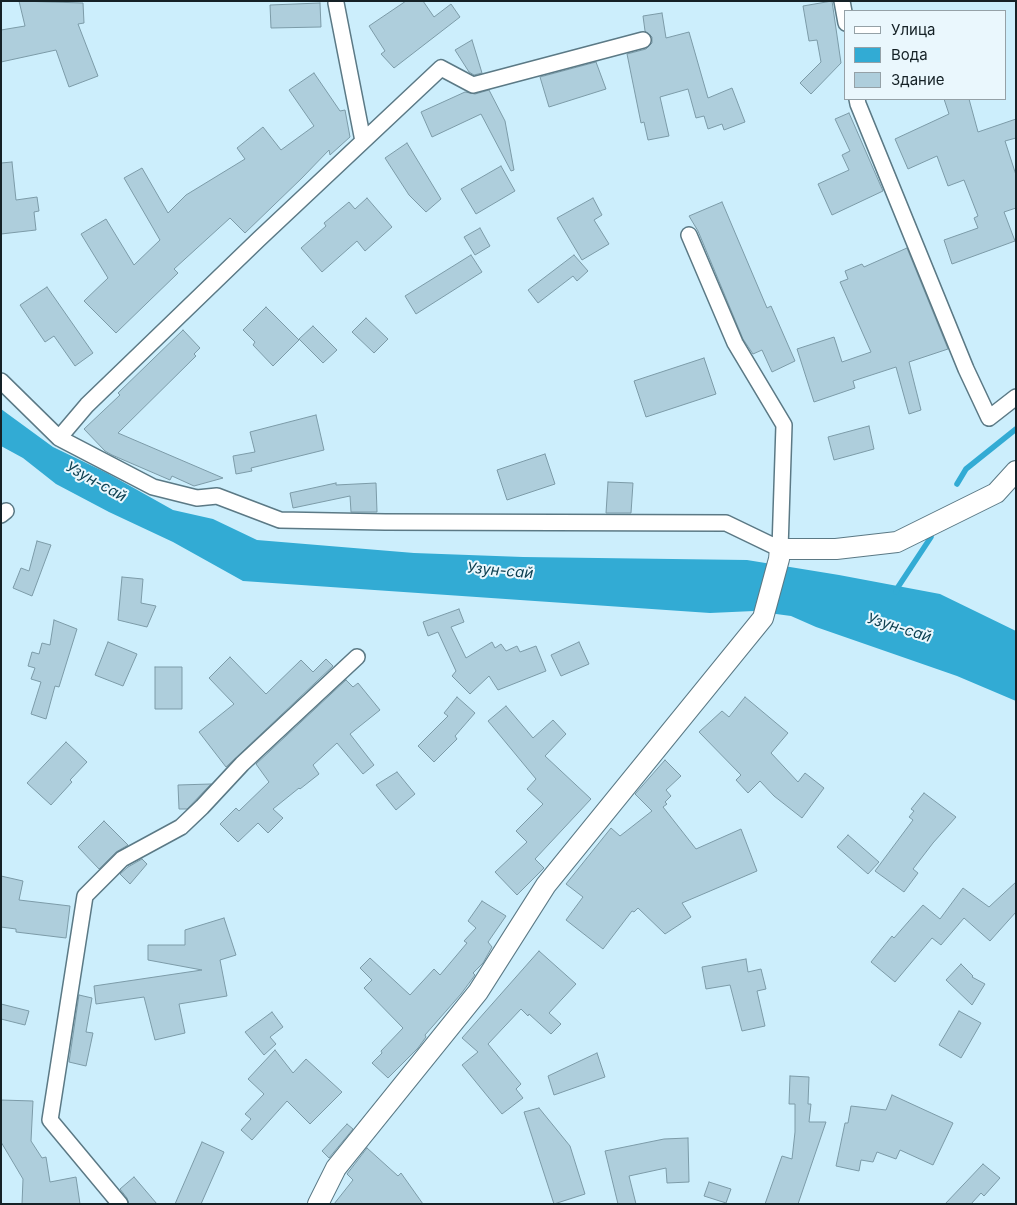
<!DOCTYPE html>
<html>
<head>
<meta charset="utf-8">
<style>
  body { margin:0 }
  #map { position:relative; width:1017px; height:1205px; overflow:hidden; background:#cceefc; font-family:Inter,sans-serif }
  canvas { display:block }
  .frame { position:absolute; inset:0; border:2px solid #152126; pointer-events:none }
  .legend { position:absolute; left:844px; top:10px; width:162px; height:90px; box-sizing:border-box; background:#eaf7fd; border:1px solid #95a1a7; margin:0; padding:6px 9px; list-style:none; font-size:15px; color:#152126 }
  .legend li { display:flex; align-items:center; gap:10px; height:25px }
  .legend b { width:25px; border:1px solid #95a1a7 }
</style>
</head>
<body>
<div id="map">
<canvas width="1017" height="1205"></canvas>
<div class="frame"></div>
<ul class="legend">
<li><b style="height:6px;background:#fff"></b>Улица</li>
<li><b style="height:14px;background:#32abd4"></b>Вода</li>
<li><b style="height:14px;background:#aecedc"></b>Здание</li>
</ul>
</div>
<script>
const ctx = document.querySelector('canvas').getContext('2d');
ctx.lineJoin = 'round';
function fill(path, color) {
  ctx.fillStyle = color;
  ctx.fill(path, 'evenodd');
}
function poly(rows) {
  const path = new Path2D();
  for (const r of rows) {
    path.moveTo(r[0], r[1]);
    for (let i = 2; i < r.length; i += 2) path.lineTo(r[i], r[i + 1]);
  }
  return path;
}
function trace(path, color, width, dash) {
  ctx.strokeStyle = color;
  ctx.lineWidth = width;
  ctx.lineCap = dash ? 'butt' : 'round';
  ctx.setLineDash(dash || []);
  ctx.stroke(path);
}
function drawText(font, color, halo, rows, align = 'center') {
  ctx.font = font + ' Inter,sans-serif';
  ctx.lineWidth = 4;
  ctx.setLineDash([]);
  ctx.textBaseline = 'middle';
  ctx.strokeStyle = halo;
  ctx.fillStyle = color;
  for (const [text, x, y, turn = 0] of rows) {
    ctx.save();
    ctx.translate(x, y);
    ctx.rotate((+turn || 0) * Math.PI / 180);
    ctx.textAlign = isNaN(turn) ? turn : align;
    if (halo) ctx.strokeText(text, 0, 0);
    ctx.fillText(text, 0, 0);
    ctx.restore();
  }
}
fill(poly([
  [1,409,53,447,107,473,173,510,213,519,257,540,414,553,523,557,747,560,839,575,940,594,1016,631,1016,701,957,676,816,627,791,616,754,611,710,613,243,581,173,542,109,512,56,484,23,458,1,446]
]), '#32abd4');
trace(poly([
  [957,484,966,469,1016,429],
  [896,592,898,587,931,537]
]), '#32abd4', 5.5);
const building = poly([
  [19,1,83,3,84,23,78,24,98,76,69,87,56,50,1,62,1,30,25,26,19,1],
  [406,1,423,1,434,17,451,4,460,17,394,68,381,54,385,51,369,26,406,1],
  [832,1,841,63,811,94,800,83,821,62,817,40,809,41,803,6,832,1],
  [320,3,321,27,271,28,270,5,320,3],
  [662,13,666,38,689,32,708,98,732,88,745,122,724,130,722,124,708,129,704,116,696,118,688,89,660,97,669,136,648,140,644,122,641,123,627,54,646,49,652,43,652,37,645,31,643,16,662,13],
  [472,40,482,73,474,75,469,72,455,50,472,40],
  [596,62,606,89,549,107,540,77,596,62],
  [314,73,340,111,345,110,350,137,330,155,329,150,302,178,245,233,230,218,174,269,178,273,116,333,84,301,108,278,81,234,106,219,134,265,160,240,124,178,142,168,168,213,186,195,245,159,237,148,263,127,281,150,314,126,289,90,314,73],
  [489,90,505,121,514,170,511,171,481,114,432,137,421,112,465,92,475,94,489,90],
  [944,99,969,99,978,132,1016,119,1016,138,1005,141,1016,175,1016,208,1004,212,1015,241,952,264,944,240,978,228,974,218,978,216,964,180,948,186,937,156,908,169,895,139,949,114,944,99],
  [849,113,883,191,832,215,818,184,849,170,842,155,850,151,835,119,849,113],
  [407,143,441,199,426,212,409,195,385,158,407,143],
  [12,162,16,200,37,197,39,211,34,212,36,230,1,234,1,163,12,162],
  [501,166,515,191,476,214,461,189,501,166],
  [367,198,392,227,365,251,357,241,322,272,301,248,326,226,324,223,349,202,355,209,367,198],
  [593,198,602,215,594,220,609,244,582,260,557,218,593,198],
  [722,202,767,308,771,306,795,361,772,372,762,350,753,354,743,339,698,231,689,216,722,202],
  [480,228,490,246,475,255,464,237,480,228],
  [907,248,948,349,909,362,921,410,909,414,896,367,853,381,855,388,814,402,797,349,834,337,842,362,871,352,840,282,848,279,845,271,862,264,864,267,907,248],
  [471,255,482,272,416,314,405,296,471,255],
  [574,255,588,271,577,281,573,276,538,303,528,290,574,255],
  [47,287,93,353,75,366,54,336,45,342,20,305,47,287],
  [266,307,299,340,273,366,253,345,255,342,243,330,266,307],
  [366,318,388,339,374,353,352,332,366,318],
  [313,326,337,350,323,363,299,339,313,326],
  [183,330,200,348,194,354,196,356,118,433,223,478,194,486,172,476,170,480,112,455,105,451,84,429,120,395,118,393,183,330],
  [704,358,716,394,646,417,634,381,704,358],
  [316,415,324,450,251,468,252,471,236,474,233,456,255,452,250,432,316,415],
  [869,426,874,449,834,460,828,437,869,426],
  [545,454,555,484,507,500,497,470,545,454],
  [608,482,633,483,631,513,606,513,608,482],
  [336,483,336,485,376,483,377,512,351,512,350,496,293,508,290,493,336,483],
  [37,541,51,545,32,596,13,588,21,568,29,571,37,541],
  [122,577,143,579,141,603,156,606,147,627,118,620,122,577],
  [459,609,464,622,451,627,466,658,492,642,495,648,501,644,506,651,517,646,520,652,536,646,546,671,498,690,489,676,470,694,452,676,456,671,438,632,428,636,423,622,459,609],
  [54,620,77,629,59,687,55,686,46,719,31,714,41,682,31,679,35,668,28,666,32,652,39,654,42,643,50,645,54,620],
  [108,642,137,654,123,686,95,675,108,642],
  [579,642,589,664,561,676,551,655,579,642],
  [230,657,266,694,301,660,313,672,326,659,333,666,226,767,199,732,234,704,209,678,230,657],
  [155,667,182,667,182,709,155,709,155,667],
  [346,680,353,687,358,683,380,710,350,734,374,765,363,774,337,743,313,765,319,774,300,789,299,788,273,809,283,818,268,833,258,823,238,842,220,824,236,808,239,811,269,782,256,764,346,680],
  [457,697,475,713,455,736,457,739,434,762,418,746,448,716,444,713,457,697],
  [745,697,788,733,771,753,798,782,805,773,824,788,802,818,774,796,760,781,748,793,736,780,741,775,699,732,722,711,729,717,745,697],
  [506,706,533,738,553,720,566,734,545,756,591,799,535,859,544,868,517,895,495,872,527,842,516,831,543,804,527,789,536,779,488,721,506,706],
  [66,742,87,762,70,780,72,782,51,805,27,783,66,742],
  [665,760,681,776,666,790,671,796,665,802,667,804,663,807,696,849,741,829,757,871,682,903,691,917,665,934,638,908,634,912,632,911,603,949,566,920,583,897,566,884,611,828,620,836,652,811,635,794,665,760],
  [397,772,415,794,396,810,376,785,397,772],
  [211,784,187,809,179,809,178,785,211,784],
  [924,793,956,817,933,843,913,869,918,873,904,892,875,871,913,820,909,817,914,811,911,809,924,793],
  [104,821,128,845,116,852,99,869,78,847,104,821],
  [848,835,879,862,868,874,837,847,848,835],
  [142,859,147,864,130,884,120,874,128,867,142,859],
  [1,876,23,881,19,900,70,906,66,938,16,932,16,929,1,927,1,876],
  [1016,882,1016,912,990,941,964,918,941,945,932,938,895,982,871,962,892,936,894,938,923,905,940,919,963,888,989,907,1016,882],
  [482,901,506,916,488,942,492,947,483,963,473,973,475,975,461,994,425,1035,426,1037,418,1048,388,1078,372,1063,382,1053,381,1051,403,1028,364,988,372,980,360,968,370,958,410,995,434,969,440,975,467,943,464,941,476,928,468,921,482,901],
  [224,918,236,955,220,960,227,996,179,1004,185,1033,155,1040,144,997,96,1004,94,986,202,970,148,960,148,945,185,945,185,930,224,918],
  [539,951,576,984,549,1013,561,1024,551,1034,529,1014,528,1016,521,1009,488,1044,521,1084,516,1089,523,1098,502,1114,462,1065,478,1052,462,1038,539,951],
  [746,959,748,972,761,969,766,989,757,991,765,1026,742,1031,730,985,706,989,702,967,746,959],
  [961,964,973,976,972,977,985,984,972,1005,946,980,961,964],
  [79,995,92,998,86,1032,93,1033,86,1066,69,1062,79,995],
  [1,1004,29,1011,25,1025,1,1019,1,1004],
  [959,1011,981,1023,961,1058,939,1045,959,1011],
  [272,1012,283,1027,270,1037,276,1044,264,1055,245,1032,272,1012],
  [275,1050,293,1073,306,1059,342,1092,310,1124,287,1101,252,1140,241,1130,251,1119,245,1114,264,1094,248,1079,275,1050],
  [597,1053,605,1077,554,1095,548,1076,597,1053],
  [790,1076,809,1077,808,1104,811,1104,809,1122,826,1122,798,1204,765,1204,782,1156,792,1159,795,1132,795,1104,789,1104,790,1076],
  [892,1095,953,1123,933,1165,900,1150,896,1159,877,1152,873,1162,861,1160,859,1171,836,1166,845,1123,848,1123,851,1106,886,1110,892,1095],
  [1,1100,33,1101,31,1141,42,1158,46,1157,50,1182,76,1177,80,1204,22,1204,23,1179,1,1142,1,1100],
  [539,1108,570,1146,585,1194,554,1204,524,1112,539,1108],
  [347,1124,353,1129,329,1158,322,1151,347,1124],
  [688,1138,689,1182,667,1183,666,1168,629,1176,636,1204,618,1204,605,1151,664,1139,688,1138],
  [202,1142,224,1152,201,1204,175,1204,202,1142],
  [367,1148,398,1176,401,1173,423,1204,334,1204,353,1180,347,1174,367,1148],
  [983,1164,1000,1178,984,1196,981,1193,971,1204,945,1204,983,1164],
  [134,1177,157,1204,129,1204,127,1198,120,1189,134,1177],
  [709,1182,731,1189,726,1203,704,1196,709,1182]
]);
fill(building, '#aecedc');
trace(building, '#7c9ba8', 1);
const minor = poly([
  [842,1,846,23],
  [336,3,363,141],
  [643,40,473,85,441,68,259,239,87,405,59,438,153,487,197,498,217,496,280,520,385,522,726,523,780,549,784,425,735,343,689,235],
  [857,99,858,104,966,369,989,418,1016,397],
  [1,381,59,438],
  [1,515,6,511],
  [120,1204,50,1120,85,896,122,859,181,827,202,807,242,764,357,657]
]);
const tertiary = poly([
  [318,1204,336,1168,478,992,546,885,763,618,779,559,780,549,836,549,897,542,996,493,1016,471]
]);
trace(minor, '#5b7985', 18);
trace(tertiary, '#5b7985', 22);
trace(minor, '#fff', 15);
trace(tertiary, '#fff', 20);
drawText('italic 15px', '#0d4051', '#eaf7fd', [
  ["Узун-сай",96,482,29],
  ["Узун-сай",500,571,5],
  ["Узун-сай",899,628,17]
]);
</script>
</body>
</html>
